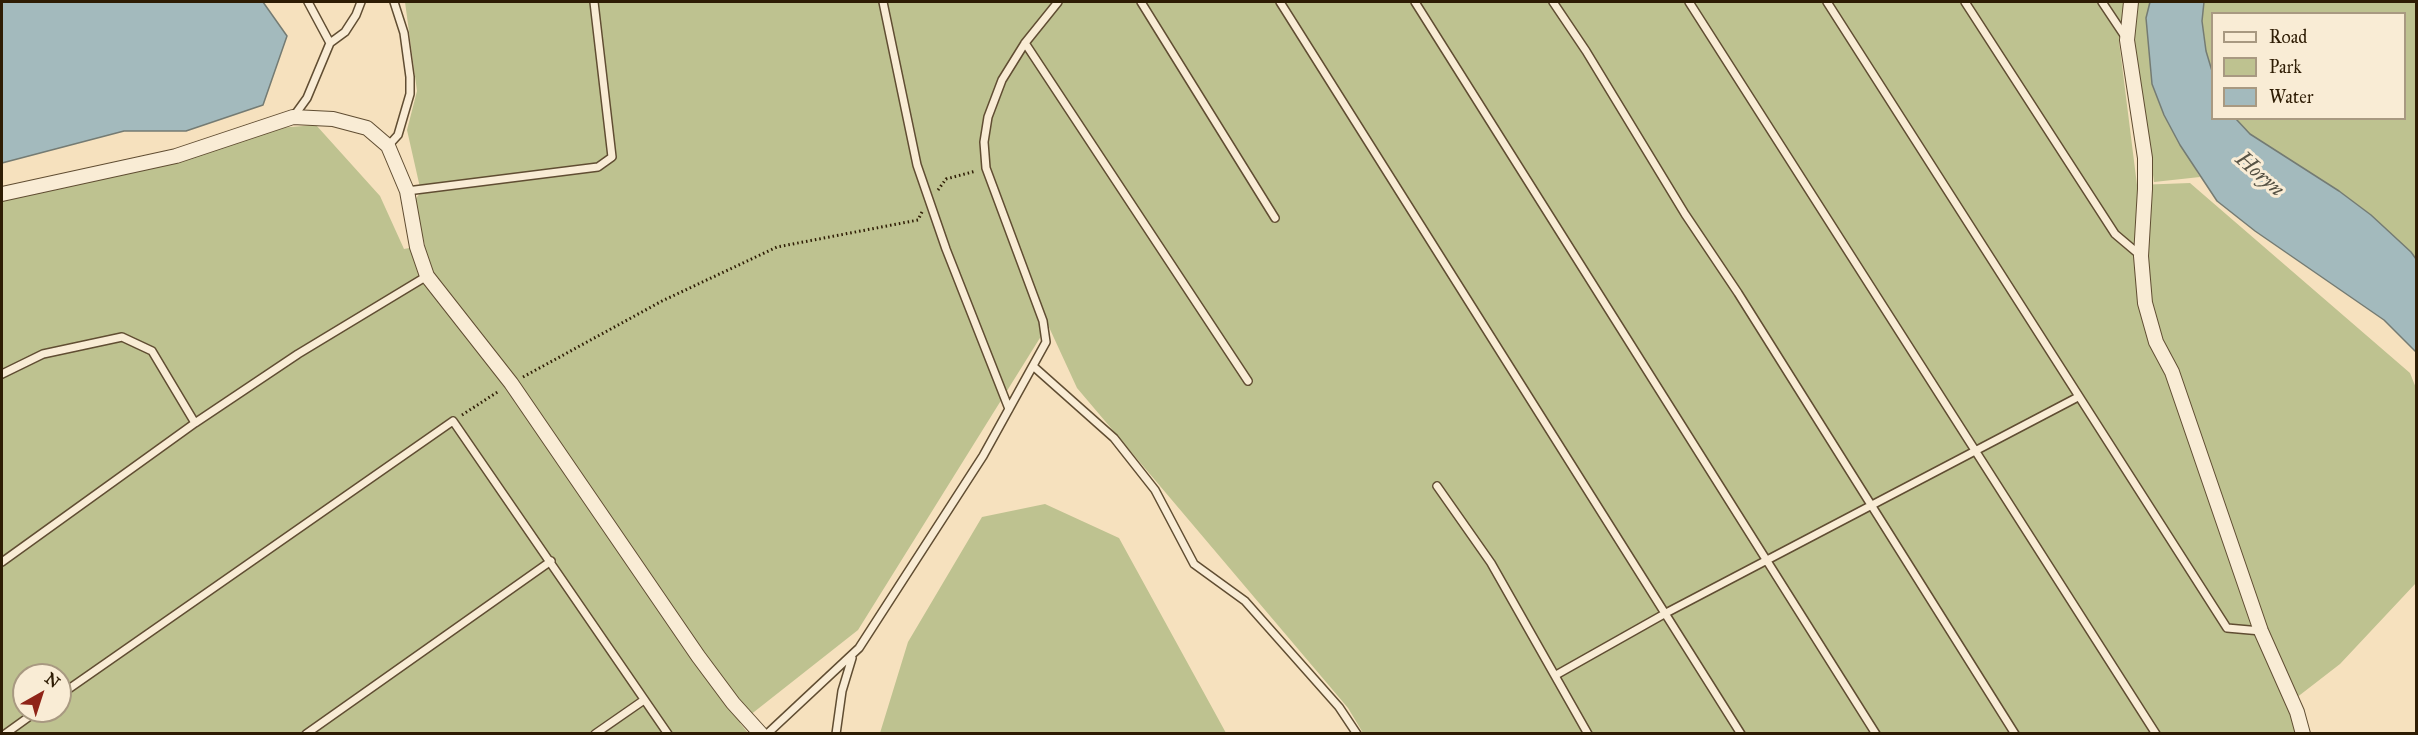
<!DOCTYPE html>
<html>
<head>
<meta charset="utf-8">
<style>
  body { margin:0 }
  #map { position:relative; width:2418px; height:735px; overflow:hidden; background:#f6e1be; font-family:"IM FELL Great Primer",serif }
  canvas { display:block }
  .frame { position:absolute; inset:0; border:3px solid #2e1c04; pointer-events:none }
  .legend { position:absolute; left:2211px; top:12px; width:195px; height:108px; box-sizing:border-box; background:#f9ecd5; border:2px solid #a89981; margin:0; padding:8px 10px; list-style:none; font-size:18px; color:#2e1c04 }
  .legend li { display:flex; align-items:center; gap:12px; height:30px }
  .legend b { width:30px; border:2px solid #a89981 }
  .north { position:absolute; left:12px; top:663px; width:60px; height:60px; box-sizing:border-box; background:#f9ecd5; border:2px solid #a89981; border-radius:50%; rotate:39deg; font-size:16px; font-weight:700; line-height:24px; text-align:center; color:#2e1c04 }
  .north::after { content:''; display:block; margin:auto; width:21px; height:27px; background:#8f2418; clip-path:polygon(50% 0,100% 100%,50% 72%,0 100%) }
</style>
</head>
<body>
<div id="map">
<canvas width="2418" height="735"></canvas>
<div class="frame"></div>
<ul class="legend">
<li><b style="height:8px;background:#f9ecd5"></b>Road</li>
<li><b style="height:16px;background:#bec290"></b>Park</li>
<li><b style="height:16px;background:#a3babd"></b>Water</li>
</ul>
<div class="north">N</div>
</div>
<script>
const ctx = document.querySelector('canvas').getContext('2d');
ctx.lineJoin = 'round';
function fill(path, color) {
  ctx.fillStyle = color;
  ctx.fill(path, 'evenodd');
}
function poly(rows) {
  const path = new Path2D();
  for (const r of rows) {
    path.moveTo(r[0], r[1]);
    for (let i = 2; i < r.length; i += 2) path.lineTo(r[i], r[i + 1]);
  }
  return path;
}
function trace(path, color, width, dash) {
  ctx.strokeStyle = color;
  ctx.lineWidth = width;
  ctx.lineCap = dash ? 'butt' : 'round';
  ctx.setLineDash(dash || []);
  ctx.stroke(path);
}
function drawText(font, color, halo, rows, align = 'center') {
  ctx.font = font + ' "IM FELL Great Primer",serif';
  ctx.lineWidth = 6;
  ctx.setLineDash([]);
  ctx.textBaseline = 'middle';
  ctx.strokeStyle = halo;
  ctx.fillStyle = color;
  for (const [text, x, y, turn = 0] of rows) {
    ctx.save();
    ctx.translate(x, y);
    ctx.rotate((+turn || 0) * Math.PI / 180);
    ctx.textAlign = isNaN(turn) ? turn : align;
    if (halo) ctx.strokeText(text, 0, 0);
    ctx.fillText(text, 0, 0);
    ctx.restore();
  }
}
fill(poly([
  [405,2,2125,2,2119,41,2137,185,2190,183,2410,373,2416,388,2416,583,2340,664,2287,705,2296,733,1363,733,1348,708,1077,388,1048,325,858,630,740,723,748,733,2,733,2,201,178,163,278,128,316,125,380,196,404,249,425,245,413,202,421,192,407,130,417,91],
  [24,675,60,675,60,711,24,711],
  [2138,2,2150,2,2146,18,2152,84,2164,115,2200,177,2154,182,2134,39],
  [2204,2,2416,2,2416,259,2371,215,2339,191,2249,134,2236,119,2404,118,2404,14,2212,14,2212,71,2206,51,2202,21],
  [1045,504,1119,538,1226,733,880,733,908,642,982,517]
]), '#bec290');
const water = poly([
  [2,2,263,2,287,36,263,105,186,131,124,131,2,163,2,2],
  [2150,2,2204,2,2202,21,2206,51,2212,71,2212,118,2236,119,2250,134,2339,191,2371,215,2411,252,2416,259,2416,352,2384,320,2255,231,2217,201,2180,145,2164,115,2152,84,2146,18,2150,2]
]);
fill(water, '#a3babd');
trace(water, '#747b73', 1.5);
const lane = poly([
  [308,2,330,43],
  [883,2,917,165,946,249,1009,409],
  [1141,2,1275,218],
  [1280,2,1741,734],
  [1415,2,1876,734],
  [1553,2,1586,51,1685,214,1738,293,2015,734],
  [1689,2,2156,734],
  [1827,2,2227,628,2261,631],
  [1965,2,2115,234,2141,256],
  [2102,2,2126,38],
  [1025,43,1248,381],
  [294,116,307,98,330,43,345,32,356,15,361,2],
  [388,146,398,135,410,94,410,77,404,33,394,2],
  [407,191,598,167,612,157,594,2],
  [1033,366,1114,438,1155,490,1194,564,1245,601,1339,707,1357,734],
  [2,374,43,354,122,337,152,351,195,423],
  [1437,486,1491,563,1588,734],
  [2,562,195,423,298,354,427,276],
  [1556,675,1666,613,2078,397],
  [60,695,453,421,668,734],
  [5,734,37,711],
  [306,734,551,561],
  [595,734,644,700],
  [767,734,859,648,983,456,1046,342,1043,321,986,168,984,142,988,117,1002,80,1025,43,1058,2],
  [836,734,842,691,852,658]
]);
const street = poly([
  [2131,2,2127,40,2145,158,2145,189,2141,256,2145,303,2156,342,2172,372,2261,631,2297,712,2303,734],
  [2,194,176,156,293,117,333,119,367,128,388,146,407,191,417,247,427,276,511,383,698,656,733,703,761,734]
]);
trace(lane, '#604d32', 10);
trace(street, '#604d32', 16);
trace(poly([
  [938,190,946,179,976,171],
  [523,377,662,301,777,247,918,220,922,212],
  [462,415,499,391]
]), '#2e1c04', 3, [1.5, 3]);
trace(lane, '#f9ecd5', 7);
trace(street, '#f9ecd5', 14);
drawText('italic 22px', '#575345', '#f9ecd5', [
  ["Horyn",2259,175,41]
]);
</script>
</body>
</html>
